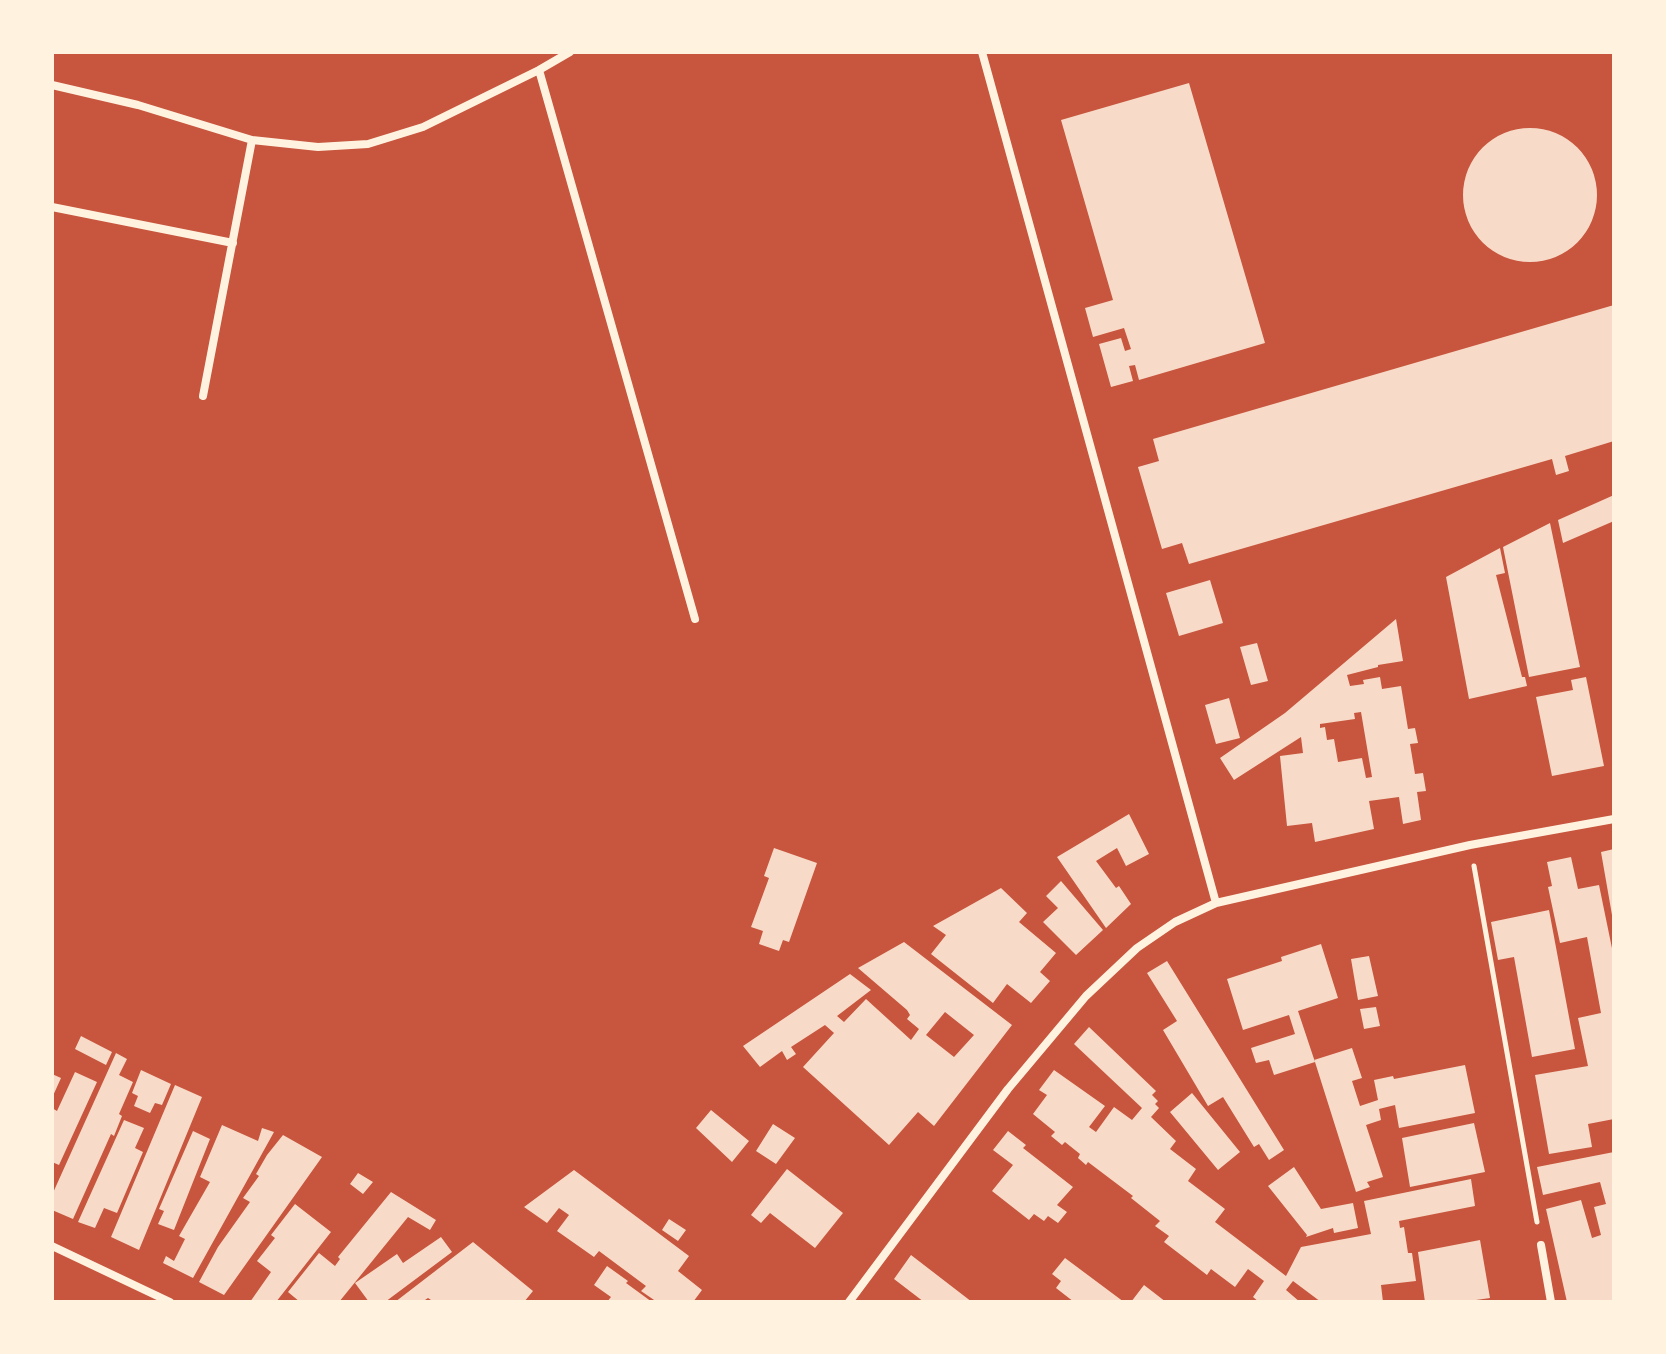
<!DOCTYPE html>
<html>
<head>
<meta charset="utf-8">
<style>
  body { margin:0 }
  #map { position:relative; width:1666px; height:1354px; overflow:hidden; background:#c8553d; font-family:"Space Grotesk",sans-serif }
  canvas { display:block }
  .frame { position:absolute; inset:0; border:54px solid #fff3e0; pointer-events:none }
</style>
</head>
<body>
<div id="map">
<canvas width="1666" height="1354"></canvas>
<div class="frame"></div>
</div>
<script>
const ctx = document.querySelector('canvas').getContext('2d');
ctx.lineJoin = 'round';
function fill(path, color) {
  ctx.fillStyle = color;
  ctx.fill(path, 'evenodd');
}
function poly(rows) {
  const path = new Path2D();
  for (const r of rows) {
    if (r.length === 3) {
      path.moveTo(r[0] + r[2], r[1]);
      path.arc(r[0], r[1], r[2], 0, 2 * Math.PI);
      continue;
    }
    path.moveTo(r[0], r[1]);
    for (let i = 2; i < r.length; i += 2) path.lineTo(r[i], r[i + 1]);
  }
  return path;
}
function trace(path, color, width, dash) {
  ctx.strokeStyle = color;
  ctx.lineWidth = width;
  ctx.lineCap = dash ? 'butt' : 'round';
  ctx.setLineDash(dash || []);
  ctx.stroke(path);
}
fill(poly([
  [1189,83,1265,343,1139,380,1135,365,1129,366,1133,381,1111,387,1099,344,1121,338,1125,351,1131,349,1124,328,1093,337,1085,308,1113,300,1061,120],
  [1530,195,67],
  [1614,305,1614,441,1565,456,1569,471,1556,475,1552,459,1189,564,1182,543,1162,549,1138,467,1159,461,1153,439],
  [1614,495,1614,521,1563,543,1558,520],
  [1550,523,1580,667,1529,677,1503,547],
  [1500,548,1505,573,1496,575,1522,677,1525,677,1527,686,1469,699,1446,577],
  [1210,580,1223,623,1179,636,1166,593],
  [1396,619,1403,661,1378,665,1378,667,1347,675,1350,686,1364,684,1363,680,1380,677,1382,689,1401,686,1408,729,1415,728,1418,743,1410,744,1415,774,1423,773,1426,791,1417,792,1421,820,1403,824,1399,797,1369,801,1374,829,1315,842,1312,823,1287,826,1280,756,1303,753,1301,737,1234,780,1220,758,1285,713],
  [1361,712,1372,777,1366,778,1362,758,1338,762,1334,739,1327,740,1325,727,1320,728,1320,724,1355,719,1354,713],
  [1257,643,1268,681,1251,685,1240,647],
  [1586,677,1604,766,1552,776,1536,697,1573,690,1571,680],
  [1229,698,1240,738,1216,744,1205,705],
  [1129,814,1149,854,1126,866,1117,848,1096,861,1116,888,1119,886,1131,904,1106,928,1057,857],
  [774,848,817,863,789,942,783,940,779,951,759,944,763,931,751,927,769,878,764,876],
  [1614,849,1614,915,1612,915,1601,852],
  [1571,857,1578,889,1599,885,1614,958,1614,1119,1588,1124,1592,1147,1549,1154,1535,1075,1588,1066,1578,1018,1601,1013,1587,937,1560,943,1548,887,1552,886,1547,862],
  [1061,881,1103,930,1076,955,1043,922,1058,908,1046,896],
  [1001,888,1027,913,1019,922,1056,953,1040,972,1050,981,1031,1003,1007,984,993,1003,931,954,946,935,933,926],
  [1549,910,1575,1049,1532,1057,1514,957,1498,960,1491,922],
  [904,942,1012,1025,934,1126,918,1112,889,1145,803,1067,834,1033,825,1025,791,1047,796,1054,787,1060,782,1051,760,1067,743,1046,850,974,871,990,837,1016,844,1022,866,999,911,1040,919,1029,907,1019,910,1015,907,1010,858,968],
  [945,1012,974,1035,954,1057,926,1035],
  [1321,944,1338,998,1298,1011,1315,1062,1314,1060,1352,1048,1362,1078,1352,1081,1360,1106,1378,1100,1374,1080,1393,1076,1394,1079,1465,1065,1475,1113,1399,1128,1395,1105,1379,1109,1381,1120,1366,1125,1383,1177,1367,1182,1370,1187,1356,1192,1315,1062,1274,1075,1269,1060,1256,1063,1251,1048,1295,1034,1289,1015,1243,1030,1227,979,1282,961,1281,957],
  [1369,956,1378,996,1358,1000,1351,959],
  [1167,961,1284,1150,1269,1160,1259,1144,1254,1147,1223,1097,1208,1106,1163,1030,1177,1021,1147,973],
  [1376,1007,1380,1026,1364,1029,1360,1009],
  [1089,1027,1156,1091,1152,1095,1158,1101,1155,1104,1159,1108,1151,1117,1176,1141,1170,1149,1196,1169,1188,1181,1225,1209,1215,1222,1286,1276,1301,1247,1371,1234,1364,1201,1471,1179,1475,1206,1399,1221,1400,1228,1404,1227,1408,1253,1412,1253,1416,1281,1381,1285,1383,1302,1321,1302,1293,1281,1286,1290,1300,1302,1259,1302,1253,1297,1264,1281,1248,1269,1235,1287,1211,1269,1207,1275,1164,1242,1169,1236,1155,1226,1160,1221,1131,1198,1133,1196,1088,1162,1086,1165,1078,1158,1080,1154,1065,1142,1062,1145,1051,1136,1055,1132,1033,1114,1047,1095,1039,1090,1054,1070,1105,1106,1089,1127,1096,1132,1114,1107,1132,1120,1142,1108,1074,1044],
  [81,1036,112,1052,106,1065,75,1049],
  [116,1053,127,1059,119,1075,133,1082,119,1114,122,1116,114,1136,111,1134,73,1219,52,1210,52,1195],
  [141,1070,171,1084,162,1105,155,1103,150,1113,134,1106,138,1096,132,1093],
  [75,1072,97,1082,59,1165,52,1162,52,1108,57,1111],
  [52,1074,61,1078,52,1098],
  [175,1085,202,1097,139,1250,111,1237],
  [1192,1093,1240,1152,1218,1170,1170,1112],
  [711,1110,749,1141,732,1162,696,1128],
  [124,1120,144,1128,135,1148,143,1152,117,1213,104,1208,95,1228,78,1222],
  [1474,1123,1485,1172,1410,1187,1402,1138],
  [773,1124,795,1138,776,1164,756,1151],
  [222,1125,258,1141,262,1128,274,1132,193,1278,163,1263,166,1256,174,1261,185,1239,179,1236,210,1182,200,1177],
  [193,1131,210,1139,174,1230,158,1224,164,1211,159,1209],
  [1008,1131,1026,1145,1023,1148,1073,1187,1057,1205,1067,1212,1058,1223,1048,1216,1044,1221,1034,1214,1029,1220,992,1191,1013,1165,993,1150],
  [283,1135,322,1157,224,1295,199,1282,218,1247,250,1202,243,1198,259,1176,256,1174,267,1155],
  [1614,1152,1614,1302,1567,1302,1546,1209,1581,1200,1592,1238,1601,1235,1594,1207,1606,1204,1600,1182,1543,1195,1537,1167],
  [1294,1167,1321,1209,1353,1203,1358,1228,1334,1233,1333,1228,1306,1237,1307,1235,1268,1186],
  [787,1169,843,1213,815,1248,770,1213,761,1223,751,1215],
  [574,1170,689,1256,678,1271,702,1290,693,1302,657,1302,641,1291,646,1286,599,1251,594,1257,557,1231,569,1215,559,1208,547,1223,524,1207],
  [358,1173,373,1182,363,1194,350,1184],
  [391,1192,436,1220,430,1230,408,1217,339,1302,300,1302,288,1292,319,1253,335,1266,340,1259,338,1257],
  [295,1204,331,1232,276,1302,250,1302,271,1272,257,1261,275,1238,271,1235],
  [669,1219,686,1230,678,1241,662,1230],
  [441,1237,452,1252,385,1302,369,1302,355,1283,397,1254,403,1263],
  [1480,1240,1490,1298,1462,1302,1425,1302,1418,1252],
  [473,1242,533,1291,524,1302,434,1302,428,1298,422,1302,395,1302],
  [911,1255,972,1302,924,1302,894,1279],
  [1065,1258,1124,1302,1074,1302,1056,1288,1061,1281,1052,1274],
  [607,1266,628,1281,626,1283,652,1302,607,1302,611,1297,594,1285],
  [1144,1285,1166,1302,1131,1302]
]), '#f7dbc8');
trace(poly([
  [1474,866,1537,1222]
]), '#fff3e0', 5);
trace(poly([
  [982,52,1216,903],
  [539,70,695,619],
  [52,85,138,105,252,140,318,147,368,144,423,127,539,70,570,52],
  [52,207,233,243],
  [203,396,252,140],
  [1541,1245,1551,1302],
  [52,1246,170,1302],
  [849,1302,1008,1089,1086,996,1137,948,1175,922,1216,903,1470,845,1614,819]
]), '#fff3e0', 8);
</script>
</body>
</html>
